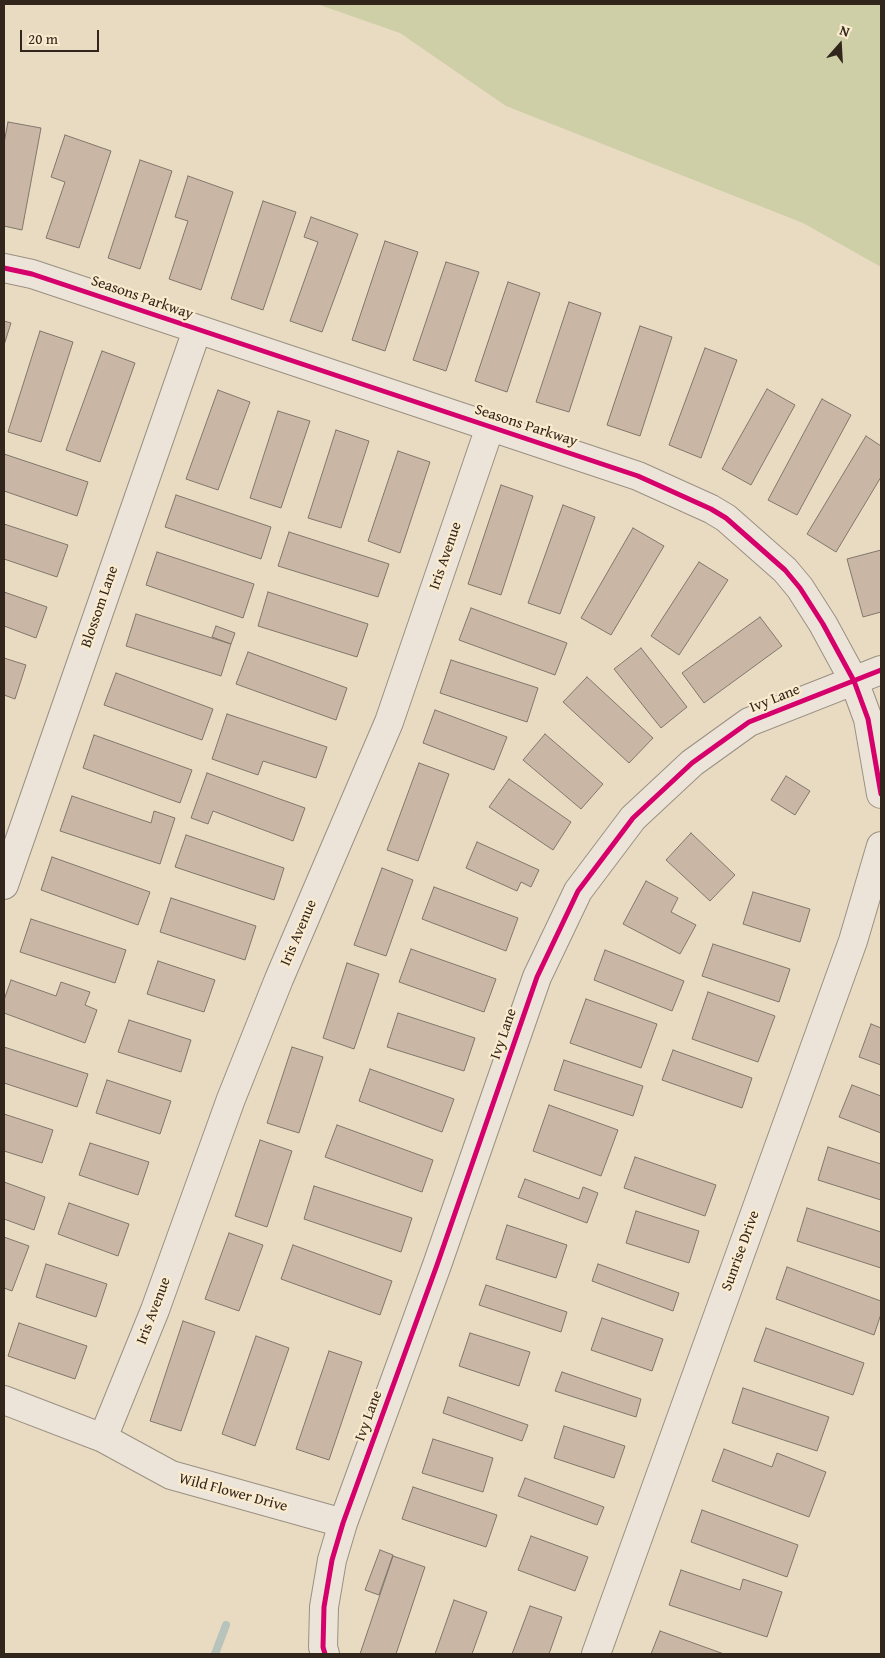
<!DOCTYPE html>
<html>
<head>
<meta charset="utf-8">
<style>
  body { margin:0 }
  #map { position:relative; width:885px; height:1658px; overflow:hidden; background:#e9dbc2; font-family:"Gentium Book Plus",serif }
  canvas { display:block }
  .frame { position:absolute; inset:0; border:5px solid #32251c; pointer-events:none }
  .north { position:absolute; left:815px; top:20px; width:50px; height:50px; -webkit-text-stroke:4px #faebce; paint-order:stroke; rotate:19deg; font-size:14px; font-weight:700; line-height:20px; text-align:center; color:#32251c }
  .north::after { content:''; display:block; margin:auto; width:18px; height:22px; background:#32251c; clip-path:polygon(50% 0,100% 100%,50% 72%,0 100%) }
  .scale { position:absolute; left:20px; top:30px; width:79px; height:22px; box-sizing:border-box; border:2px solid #32251c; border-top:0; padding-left:6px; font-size:15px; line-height:18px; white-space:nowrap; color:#32251c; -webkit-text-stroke:4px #faebce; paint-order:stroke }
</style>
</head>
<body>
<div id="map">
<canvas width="885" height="1658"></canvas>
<div class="frame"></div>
<div class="north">N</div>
<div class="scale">20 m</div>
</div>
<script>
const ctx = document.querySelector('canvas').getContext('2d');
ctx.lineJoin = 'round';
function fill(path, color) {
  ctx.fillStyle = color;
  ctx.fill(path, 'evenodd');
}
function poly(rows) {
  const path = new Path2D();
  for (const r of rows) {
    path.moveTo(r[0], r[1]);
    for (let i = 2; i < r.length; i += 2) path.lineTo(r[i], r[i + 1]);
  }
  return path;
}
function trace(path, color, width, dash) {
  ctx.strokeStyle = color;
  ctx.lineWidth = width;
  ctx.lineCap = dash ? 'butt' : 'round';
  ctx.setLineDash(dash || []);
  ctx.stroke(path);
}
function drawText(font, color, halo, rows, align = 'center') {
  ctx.font = font + ' "Gentium Book Plus",serif';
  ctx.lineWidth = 4.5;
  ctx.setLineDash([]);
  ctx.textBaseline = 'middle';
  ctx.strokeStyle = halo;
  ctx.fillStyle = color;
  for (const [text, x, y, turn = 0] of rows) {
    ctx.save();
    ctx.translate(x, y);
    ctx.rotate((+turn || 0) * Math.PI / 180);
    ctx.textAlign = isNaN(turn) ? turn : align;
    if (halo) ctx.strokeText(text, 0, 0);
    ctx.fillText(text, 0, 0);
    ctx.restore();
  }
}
fill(poly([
  [317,4,881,4,881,267,803,223,506,106,400,33]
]), '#cecea7');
trace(poly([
  [215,1654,226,1625]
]), '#b8c4bb', 8);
const building = poly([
  [8,122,41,128,22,230,4,226,4,143,8,122],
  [65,135,111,151,79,248,46,238,65,182,51,177,65,135],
  [140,160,172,171,140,269,108,258,140,160],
  [188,176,233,192,201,290,169,279,188,221,175,217,188,176],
  [263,201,296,212,263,310,231,299,263,201],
  [311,217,358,234,322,332,290,321,318,242,304,237,311,217],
  [385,241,418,252,385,351,352,340,385,241],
  [446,262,479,272,446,371,413,360,446,262],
  [508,282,540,293,507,392,475,381,508,282],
  [569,302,601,313,569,412,536,402,569,302],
  [4,321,11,323,4,345,4,321],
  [640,326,672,337,640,436,607,425,640,326],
  [40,331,73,342,41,442,8,432,40,331],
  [705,348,737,360,701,458,669,445,705,348],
  [102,351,135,363,100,462,66,450,102,351],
  [767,389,795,405,751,485,722,469,767,389],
  [218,390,250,402,218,490,186,479,218,390],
  [822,399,851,415,797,515,768,500,822,399],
  [278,411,310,421,281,508,250,498,278,411],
  [336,430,369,441,341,528,308,518,336,430],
  [866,436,881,446,881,477,836,552,807,534,866,436],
  [398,451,430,462,400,553,368,541,398,451],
  [4,454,88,482,77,516,4,491,4,454],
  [501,485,533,496,501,595,468,584,501,485],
  [176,495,271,527,261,559,165,527,176,495],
  [563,505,595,517,560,614,528,603,563,505],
  [4,524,68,545,57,577,4,559,4,524],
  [633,528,664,546,611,635,581,618,633,528],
  [289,532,389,564,378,597,278,566,289,532],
  [881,550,881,612,863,617,847,559,881,550],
  [157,552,254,584,243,618,146,585,157,552],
  [699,562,728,580,679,655,651,636,699,562],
  [4,592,47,607,36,638,4,626,4,592],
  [268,592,368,624,357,657,258,626,268,592],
  [471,608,567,643,555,675,459,640,471,608],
  [136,614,231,644,221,676,126,646,136,614],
  [760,617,782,646,704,703,682,673,760,617],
  [216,626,235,633,231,644,212,637,216,626],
  [641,648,687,707,661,728,614,669,641,648],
  [248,652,347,688,336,720,236,684,248,652],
  [4,658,26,665,15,699,4,695,4,658],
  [451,660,538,688,527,722,440,693,451,660],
  [116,673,213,709,202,740,104,705,116,673],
  [587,677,653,738,629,763,563,702,587,677],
  [435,710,507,737,494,770,423,743,435,710],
  [227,714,327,747,316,778,263,761,258,775,212,759,227,714],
  [545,734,603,784,581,809,523,760,545,734],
  [94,735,192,770,180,803,83,768,94,735],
  [419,763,449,774,418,861,387,850,419,763],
  [207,773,305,808,293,841,213,811,208,824,191,818,207,773],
  [786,776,810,791,795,815,771,800,786,776],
  [509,779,571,822,553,850,489,807,509,779],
  [72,796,151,823,154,811,175,818,160,864,60,831,72,796],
  [691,833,735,875,710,901,666,860,691,833],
  [186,835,284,868,274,900,175,867,186,835],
  [477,842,539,870,531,887,521,882,517,891,466,868,477,842],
  [52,857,150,892,138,925,41,890,52,857],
  [382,868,413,880,386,956,354,945,382,868],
  [646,881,678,898,671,912,696,925,680,954,623,924,646,881],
  [434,887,518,918,506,951,422,919,434,887],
  [753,892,810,909,800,942,743,924,753,892],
  [171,898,256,926,245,960,160,932,171,898],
  [31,919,126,950,115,983,20,952,31,919],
  [713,944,790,969,779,1002,702,976,713,944],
  [411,949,496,979,484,1012,399,982,411,949],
  [605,950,684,981,672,1011,594,980,605,950],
  [158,961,215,980,204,1012,147,994,158,961],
  [347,963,379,974,354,1049,323,1038,347,963],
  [11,980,56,996,61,982,90,992,85,1005,97,1010,85,1043,4,1013,4,1000,11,980],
  [708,992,775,1016,758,1062,692,1039,708,992],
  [586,999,657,1024,641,1068,570,1043,586,999],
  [398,1013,475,1038,464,1071,387,1047,398,1013],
  [129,1020,191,1040,181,1072,118,1052,129,1020],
  [871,1024,881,1028,881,1065,859,1057,871,1024],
  [4,1047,88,1074,77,1107,4,1083,4,1047],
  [292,1047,323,1057,299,1133,267,1123,292,1047],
  [673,1050,752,1078,742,1108,662,1080,673,1050],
  [564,1060,643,1086,633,1116,554,1090,564,1060],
  [370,1069,454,1099,442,1132,359,1101,370,1069],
  [107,1080,171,1101,160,1134,96,1113,107,1080],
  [852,1085,881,1096,881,1133,839,1117,852,1085],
  [549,1105,618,1130,601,1176,533,1151,549,1105],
  [4,1114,53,1130,42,1163,4,1151,4,1114],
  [337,1125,433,1160,422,1192,325,1157,337,1125],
  [260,1140,292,1151,267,1227,235,1216,260,1140],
  [90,1143,149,1162,138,1195,79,1175,90,1143],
  [828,1147,881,1164,881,1200,818,1180,828,1147],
  [635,1157,716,1185,705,1216,624,1188,635,1157],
  [525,1179,579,1199,583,1187,598,1193,587,1223,518,1197,525,1179],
  [4,1182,45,1197,34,1230,4,1219,4,1182],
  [314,1186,412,1218,401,1252,304,1219,314,1186],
  [69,1203,129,1224,118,1256,58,1234,69,1203],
  [807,1208,881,1232,881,1268,797,1241,807,1208],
  [636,1211,699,1231,689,1263,626,1243,636,1211],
  [507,1225,567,1245,556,1278,496,1259,507,1225],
  [229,1233,263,1245,239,1311,205,1299,229,1233],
  [4,1237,29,1246,12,1291,4,1288,4,1237],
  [293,1245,392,1281,380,1315,281,1279,293,1245],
  [46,1264,107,1284,96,1317,36,1297,46,1264],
  [598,1264,679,1293,673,1311,592,1281,598,1264],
  [787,1267,881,1301,881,1314,874,1335,776,1299,787,1267],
  [486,1285,567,1312,561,1332,479,1305,486,1285],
  [602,1318,663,1339,652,1371,591,1350,602,1318],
  [183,1321,215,1332,181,1431,150,1421,183,1321],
  [19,1323,87,1346,75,1379,8,1356,19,1323],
  [766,1328,864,1363,853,1395,754,1361,766,1328],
  [470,1333,530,1352,519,1386,459,1366,470,1333],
  [256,1336,289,1348,255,1446,222,1434,256,1336],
  [329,1351,362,1362,329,1460,296,1449,329,1351],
  [562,1372,641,1399,636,1417,555,1391,562,1372],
  [743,1388,829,1417,817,1451,732,1423,743,1388],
  [448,1397,528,1425,522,1441,443,1413,448,1397],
  [564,1426,625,1446,614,1478,554,1458,564,1426],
  [433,1439,493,1458,483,1492,422,1473,433,1439],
  [724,1449,772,1467,777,1453,826,1472,809,1517,712,1481,724,1449],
  [525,1478,604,1507,597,1525,518,1496,525,1478],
  [413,1487,497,1515,486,1547,402,1519,413,1487],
  [702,1510,798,1545,787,1577,691,1542,702,1510],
  [531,1536,588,1557,575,1591,518,1570,531,1536],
  [380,1550,393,1555,379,1595,365,1590,380,1550],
  [393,1556,425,1567,396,1654,360,1654,393,1556],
  [681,1570,740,1590,743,1579,782,1592,767,1637,669,1605,681,1570],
  [454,1600,487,1612,472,1654,435,1654,454,1600],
  [530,1606,562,1617,549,1654,512,1654,530,1606],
  [660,1631,724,1654,651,1654,660,1631]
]);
fill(building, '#cab6a5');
trace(building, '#80776b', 1);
const minor = poly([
  [4,268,32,274,638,476,711,509,726,518,785,570,800,588,823,624,854,681,868,719,881,794],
  [4,885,197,330],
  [4,1400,103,1438,171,1475,343,1523],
  [103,1438,155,1310,231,1099,279,979,389,722,490,427],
  [325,1654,323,1647,324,1607,332,1560,343,1523,437,1265,537,977,578,891,633,818,692,763,749,722,881,670],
  [596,1654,853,941,881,846]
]);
trace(minor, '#9a9082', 30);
trace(minor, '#ece4d8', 28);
trace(poly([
  [4,268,32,274,638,476,711,509,726,518,785,570,800,588,823,624,854,681,868,719,881,794],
  [325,1654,323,1647,324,1607,332,1560,343,1523,437,1265,537,977,578,891,633,818,692,763,749,722,881,670]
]), '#d6006c', 5);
drawText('15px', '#32251c', '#faebce', [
  ["Seasons Parkway",142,298,19],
  ["Seasons Parkway",526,426,18],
  ["Iris Avenue",446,556,-71],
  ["Blossom Lane",100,607,-71],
  ["Ivy Lane",775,699,-22],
  ["Iris Avenue",299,933,-67],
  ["Ivy Lane",504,1034,-71],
  ["Sunrise Drive",741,1251,-70],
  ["Iris Avenue",154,1311,-69],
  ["Ivy Lane",369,1416,-70],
  ["Wild Flower Drive",233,1493,15]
]);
</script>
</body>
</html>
